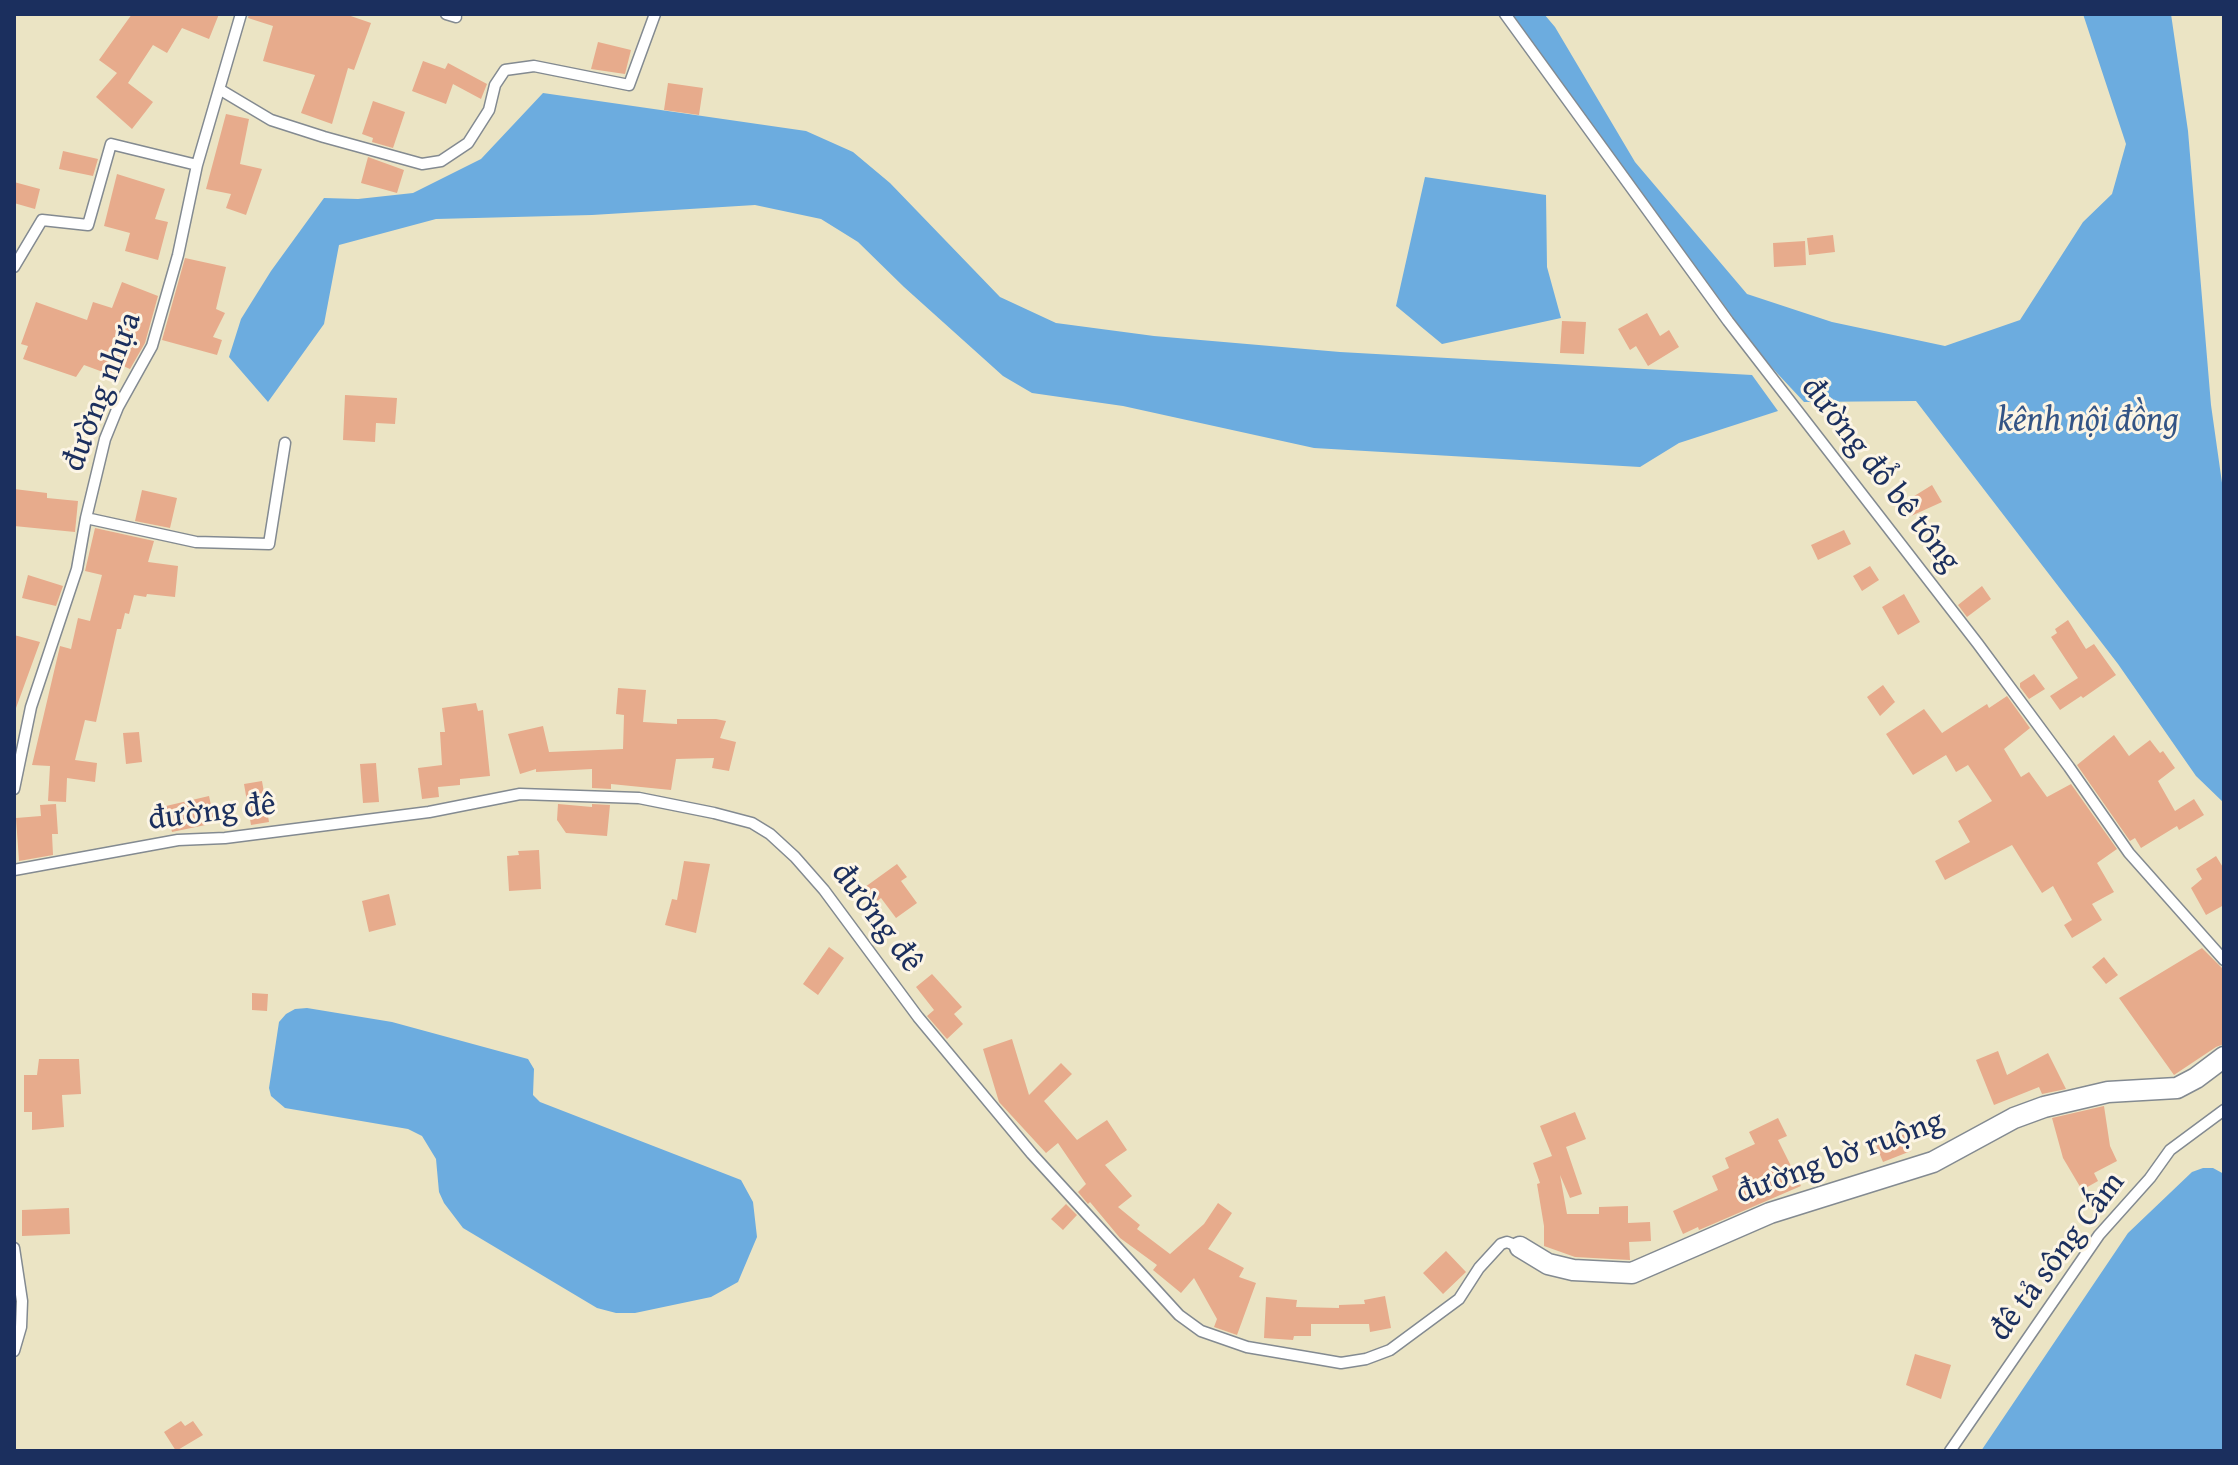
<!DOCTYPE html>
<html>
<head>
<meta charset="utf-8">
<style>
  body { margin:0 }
  #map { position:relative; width:2238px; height:1465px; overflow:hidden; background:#ebe4c4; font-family:"Gentium Book Plus",serif }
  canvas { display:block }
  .frame { position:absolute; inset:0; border:16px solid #1b2f5e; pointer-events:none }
</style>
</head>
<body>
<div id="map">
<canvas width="2238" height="1465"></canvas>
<div class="frame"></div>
</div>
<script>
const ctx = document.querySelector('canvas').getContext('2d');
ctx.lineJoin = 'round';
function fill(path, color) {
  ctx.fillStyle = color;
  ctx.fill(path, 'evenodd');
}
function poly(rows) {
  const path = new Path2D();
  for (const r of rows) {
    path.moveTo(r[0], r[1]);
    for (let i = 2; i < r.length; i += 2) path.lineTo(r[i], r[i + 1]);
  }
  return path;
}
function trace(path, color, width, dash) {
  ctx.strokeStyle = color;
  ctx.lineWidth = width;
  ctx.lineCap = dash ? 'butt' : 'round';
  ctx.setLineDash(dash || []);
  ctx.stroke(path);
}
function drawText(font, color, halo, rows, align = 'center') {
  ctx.font = font + ' "Gentium Book Plus",serif';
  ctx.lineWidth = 6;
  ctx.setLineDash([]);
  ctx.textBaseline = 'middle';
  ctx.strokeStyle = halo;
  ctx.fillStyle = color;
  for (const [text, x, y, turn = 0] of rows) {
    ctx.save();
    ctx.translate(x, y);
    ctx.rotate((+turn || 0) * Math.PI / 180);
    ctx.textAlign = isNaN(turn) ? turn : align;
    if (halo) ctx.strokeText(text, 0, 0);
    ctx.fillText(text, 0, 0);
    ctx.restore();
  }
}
fill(poly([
  [1511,14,1544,14,1555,27,1635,162,1747,294,1832,322,1945,346,2020,320,2083,222,2112,194,2126,144,2083,14,2171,14,2188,131,2211,405,2224,497,2224,803,2196,776,2118,664,1916,401,1804,402,1762,357],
  [543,93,806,131,853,152,890,183,1000,297,1056,323,1154,336,1340,352,1752,375,1778,411,1679,443,1640,467,1314,448,1123,406,1032,393,1003,376,904,287,858,242,821,219,755,205,592,215,436,219,339,245,324,324,268,402,229,357,241,319,271,271,324,198,358,199,413,193,481,159],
  [1425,177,1546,195,1547,267,1561,318,1442,344,1396,306],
  [307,1008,392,1022,528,1059,534,1069,533,1095,540,1102,741,1180,753,1202,757,1237,738,1282,711,1297,635,1313,616,1313,597,1308,463,1228,444,1203,439,1192,436,1159,422,1136,408,1129,285,1108,271,1096,269,1088,279,1022,286,1014,295,1009],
  [2203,1168,2213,1168,2224,1174,2224,1451,1981,1451,2128,1233,2192,1172]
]), '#6cacdf');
fill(poly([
  [132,14,219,14,209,39,182,28,167,53,153,45,128,83,153,102,132,129,96,97,117,73,99,60],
  [249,14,345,14,371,23,354,70,348,68,332,124,301,113,315,75,263,61,273,26,248,18],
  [598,42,631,50,625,74,591,69],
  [423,61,445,69,448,63,487,84,481,99,453,84,446,104,412,91],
  [668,83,703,88,699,115,664,110],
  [373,101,405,112,393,148,372,142,373,138,362,134],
  [226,114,249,119,240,164,262,169,246,215,226,208,231,194,206,189],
  [63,151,98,159,93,176,59,169],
  [368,157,404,170,397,193,361,183],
  [117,174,165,189,155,219,168,222,158,260,125,251,130,233,104,226],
  [14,182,40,189,35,209,14,203],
  [1833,235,1835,252,1809,255,1807,238],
  [1805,241,1806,265,1774,267,1773,243],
  [185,258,226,267,216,309,225,313,213,337,222,340,217,355,162,340],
  [122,282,158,296,145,343,130,369,116,363,111,375,84,365,76,377,23,359,28,346,21,344,36,302,87,320,93,302,112,308],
  [1647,313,1660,336,1669,330,1679,347,1648,366,1636,346,1630,350,1618,329],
  [1562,321,1586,322,1584,354,1560,353],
  [345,395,397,398,395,424,376,423,375,442,343,440],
  [1932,485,1942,502,1911,516,1903,503],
  [14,489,47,493,47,498,78,501,75,532,14,526],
  [142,490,177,498,170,528,135,521],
  [95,528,154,541,148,562,178,566,175,597,147,594,146,597,134,595,129,614,125,613,121,629,117,629,96,722,85,720,75,760,97,763,95,782,67,778,66,802,48,801,50,766,32,765,60,646,71,649,78,618,90,621,102,575,85,571],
  [1844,530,1851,544,1818,560,1811,545],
  [1870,566,1879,580,1862,591,1853,576],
  [28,575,63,586,56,606,22,598],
  [1982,586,1991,599,1967,617,1958,605],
  [1904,594,1920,622,1898,635,1882,607],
  [2068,620,2086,649,2094,644,2116,675,2083,698,2081,696,2060,710,2050,696,2078,678,2051,637,2057,633,2055,629],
  [14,635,40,642,16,708,14,708],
  [2034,674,2045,689,2029,699,2020,687,2020,683],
  [1883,685,1895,702,1880,716,1867,697],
  [618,688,646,690,643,722,677,724,677,719,716,719,726,721,720,738,736,742,729,771,712,768,714,758,676,759,671,790,611,784,611,789,592,788,592,769,536,772,536,769,520,774,508,734,543,726,549,752,623,749,624,715,616,714],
  [2007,696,2030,728,2004,749,2021,777,2029,772,2047,797,2071,784,2117,849,2097,863,2114,892,2092,904,2102,920,2072,938,2064,925,2072,920,2053,886,2042,893,2012,845,1945,880,1935,861,1970,842,1958,821,1992,801,1968,765,1956,772,1946,755,1913,775,1886,734,1924,709,1942,733,1987,704,1989,708],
  [476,703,478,711,483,710,490,776,460,779,460,785,438,787,439,797,422,799,418,768,442,765,440,732,445,732,442,708],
  [139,732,142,762,126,764,123,733],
  [2114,735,2129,756,2150,740,2160,753,2163,751,2175,768,2158,781,2175,811,2194,799,2204,815,2179,830,2177,826,2141,848,2135,838,2130,841,2077,765],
  [376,763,379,802,363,803,360,764],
  [262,781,269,822,251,825,244,784],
  [209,796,215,823,172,832,166,806],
  [56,804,58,834,52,834,53,855,19,861,16,818,41,816,40,805],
  [558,804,592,807,592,804,610,805,607,836,566,833,557,820],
  [539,850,541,889,509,891,507,856,519,855,518,851],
  [2216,856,2224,869,2224,905,2206,915,2191,888,2202,879,2196,869],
  [684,861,710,864,696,933,665,925,672,899,677,900],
  [897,864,907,877,901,881,917,903,896,918,881,898,876,902,865,887],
  [389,894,396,925,369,932,362,901],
  [829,947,844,958,818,995,803,984],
  [2202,948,2224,970,2224,1044,2216,1047,2174,1075,2119,998],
  [2104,957,2118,975,2106,984,2092,967],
  [932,974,962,1007,954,1014,963,1024,947,1039,927,1016,934,1010,916,987],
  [252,993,268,994,267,1011,252,1010],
  [1012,1039,1029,1095,1061,1063,1072,1074,1044,1101,1077,1140,1107,1120,1127,1150,1105,1165,1132,1196,1118,1207,1140,1225,1137,1229,1170,1254,1204,1224,1218,1203,1232,1213,1208,1249,1244,1268,1239,1277,1256,1283,1237,1335,1214,1327,1217,1319,1194,1278,1181,1293,1153,1270,1157,1265,1120,1238,1090,1202,1088,1204,1078,1192,1086,1184,1058,1143,1046,1153,999,1102,983,1049],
  [1998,1051,2007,1075,2048,1053,2066,1089,2042,1094,2039,1087,1994,1105,1976,1060],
  [39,1059,79,1059,81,1094,62,1095,64,1127,32,1130,32,1112,24,1112,24,1075,37,1075],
  [2104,1106,2110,1146,2117,1161,2094,1173,2098,1181,2082,1190,2063,1158,2052,1118],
  [1575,1112,1586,1139,1566,1147,1582,1194,1570,1198,1560,1175,1567,1214,1599,1214,1599,1207,1628,1206,1628,1223,1650,1222,1651,1241,1629,1242,1630,1260,1575,1257,1544,1246,1544,1226,1537,1184,1540,1183,1533,1163,1552,1156,1540,1126],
  [1778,1118,1787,1136,1778,1140,1801,1186,1699,1230,1698,1227,1683,1234,1673,1211,1718,1190,1712,1176,1729,1168,1725,1158,1755,1144,1749,1132],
  [1905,1134,1911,1151,1883,1162,1876,1145],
  [1066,1204,1077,1215,1063,1230,1051,1219],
  [69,1208,70,1234,22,1236,22,1210],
  [1446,1251,1466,1272,1443,1294,1423,1273],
  [1385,1296,1391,1328,1370,1332,1369,1324,1311,1324,1311,1336,1294,1336,1293,1340,1264,1338,1266,1297,1297,1300,1296,1307,1339,1308,1339,1305,1365,1304,1364,1300],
  [1915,1354,1951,1365,1941,1399,1906,1385],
  [181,1421,185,1426,193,1421,203,1435,176,1451,164,1432]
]), '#e7ab8c');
const service = poly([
  [446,14,456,17],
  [1505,14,1728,321,1978,644,2069,767,2129,853,2224,960],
  [219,89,271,120,324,137,422,164,441,161,468,143,489,110,495,85,505,70,534,66,629,85,655,14],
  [14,267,42,220,88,225,111,144,197,165],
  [86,518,196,542,269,544,285,443],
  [14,789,31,707,77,569,86,518,105,439,118,407,152,346,178,255,197,165,241,14],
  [14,870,178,840,225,838,429,812,520,794,639,798,714,813,752,823,770,834,795,857,824,890,918,1017,1032,1154,1179,1315,1201,1331,1247,1347,1318,1359,1341,1363,1366,1359,1390,1350,1459,1299,1479,1268,1501,1244,1507,1242,1520,1247],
  [14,1248,22,1301,21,1327,14,1351],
  [1950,1451,2099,1235,2150,1178,2170,1150,2224,1110]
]);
const minor = poly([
  [1520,1247,1548,1264,1573,1270,1632,1273,1770,1213,1933,1162,2014,1118,2044,1107,2108,1092,2177,1088,2196,1078,2224,1057]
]);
trace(service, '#838a91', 13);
trace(minor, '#838a91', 23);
trace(service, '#fff', 10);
trace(minor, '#fff', 20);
drawText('32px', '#1b2f5e', '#fcf5e5', [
  ["đường nhựa",103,392,-69],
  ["đường đổ bê tông",1880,475,52],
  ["đường đê",212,813,-7],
  ["đường đê",876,918,53],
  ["đường bờ ruộng",1840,1158,-20],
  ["đê tả sông Cấm",2058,1257,-53]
]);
drawText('italic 34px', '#335485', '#fcf5e5', [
  ["kênh nội đồng",2088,421]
]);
</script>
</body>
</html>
